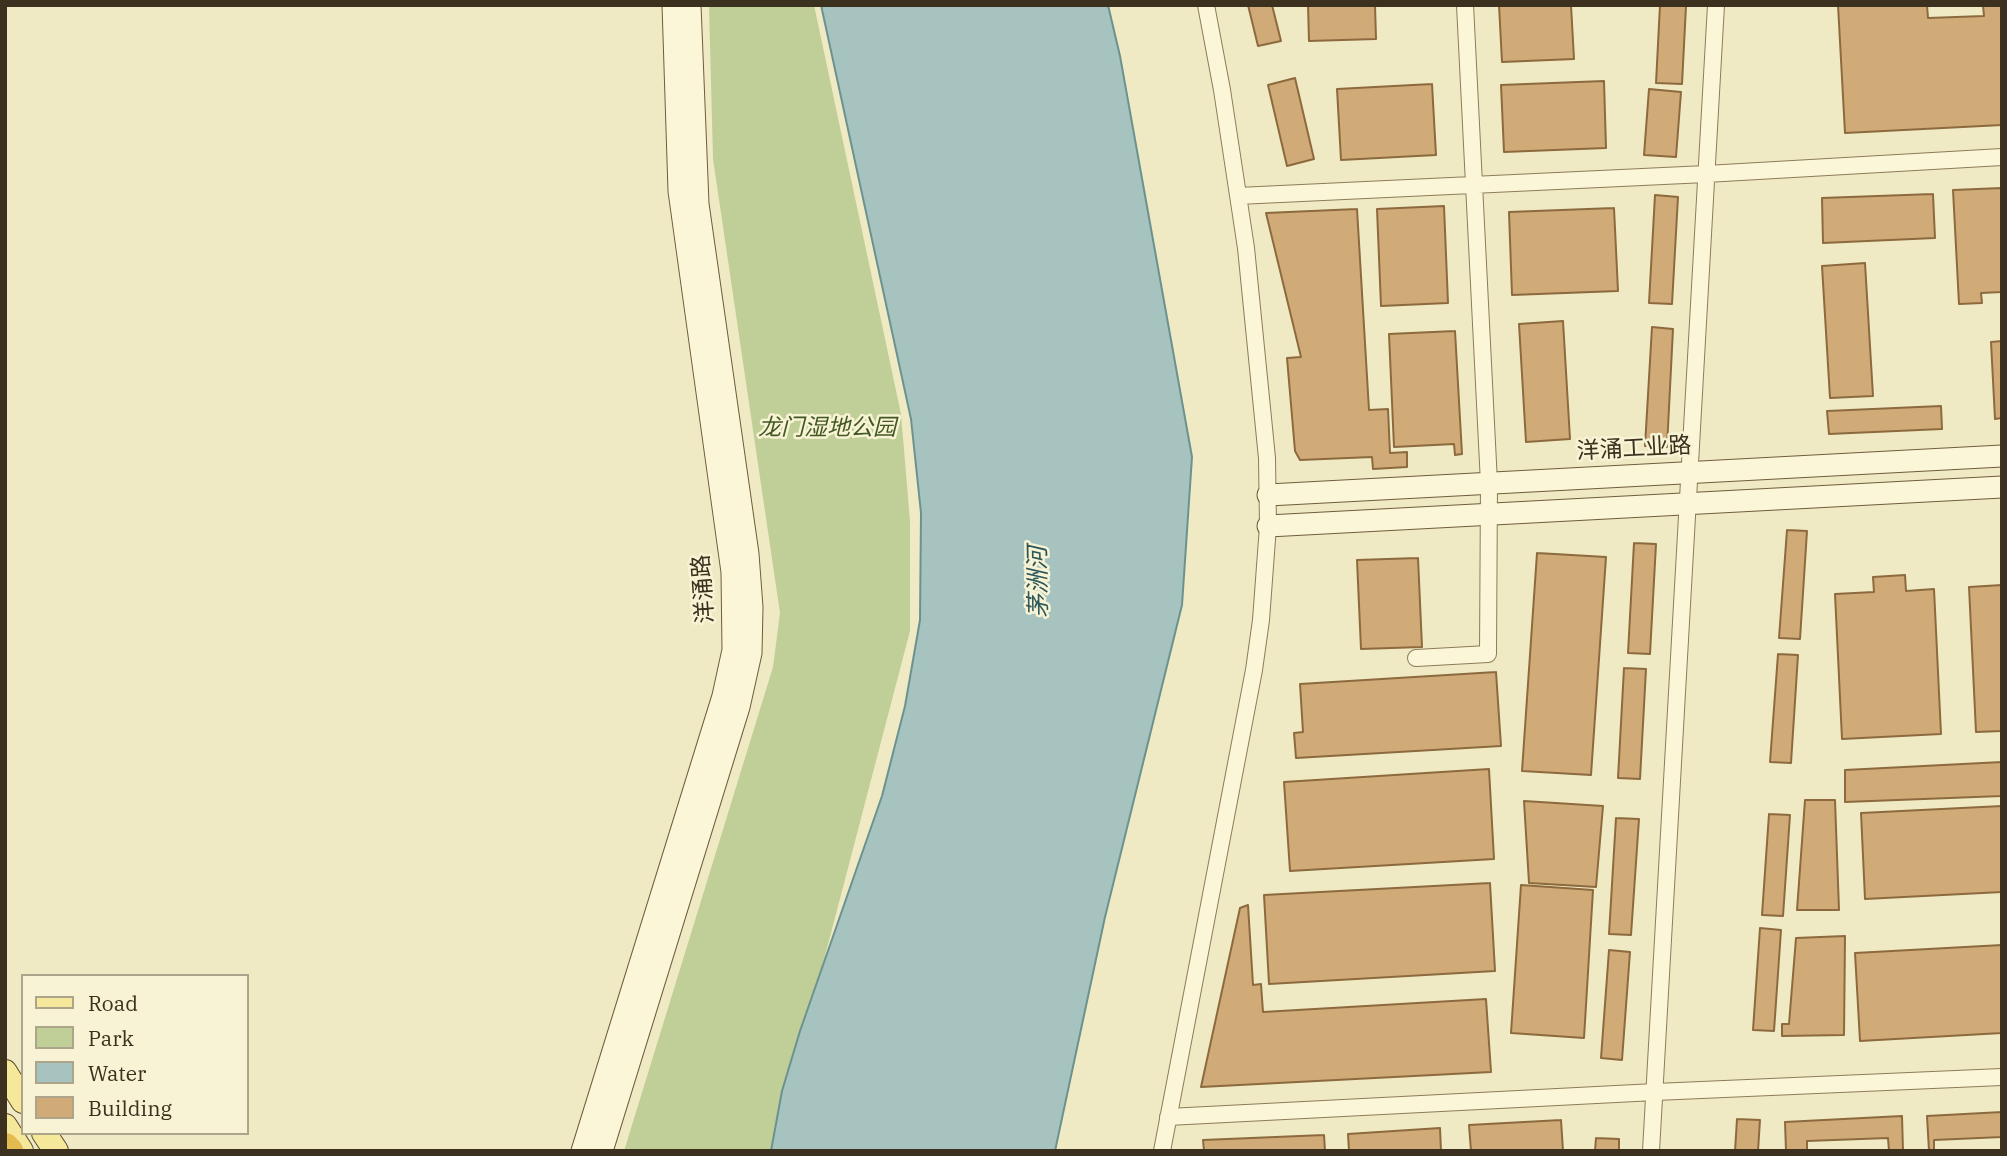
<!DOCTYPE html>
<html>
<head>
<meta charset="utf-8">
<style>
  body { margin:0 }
  #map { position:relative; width:2007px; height:1156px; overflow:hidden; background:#f0eac4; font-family:"IBM Plex Serif",serif }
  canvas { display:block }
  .frame { position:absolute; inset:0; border:7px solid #3b311e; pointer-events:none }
  .legend { position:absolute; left:21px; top:974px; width:228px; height:161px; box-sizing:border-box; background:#f7f3d4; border:2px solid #aca58b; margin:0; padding:9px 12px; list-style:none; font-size:21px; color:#3b311e }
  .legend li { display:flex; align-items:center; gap:14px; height:35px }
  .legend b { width:35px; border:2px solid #aca58b }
</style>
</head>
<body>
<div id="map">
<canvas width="2007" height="1156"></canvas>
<div class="frame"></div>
<ul class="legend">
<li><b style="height:9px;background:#f5e89a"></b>Road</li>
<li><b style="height:19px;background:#bfcf97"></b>Park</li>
<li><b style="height:19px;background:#a6c3bf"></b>Water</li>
<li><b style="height:19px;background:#d0ab78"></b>Building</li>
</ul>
</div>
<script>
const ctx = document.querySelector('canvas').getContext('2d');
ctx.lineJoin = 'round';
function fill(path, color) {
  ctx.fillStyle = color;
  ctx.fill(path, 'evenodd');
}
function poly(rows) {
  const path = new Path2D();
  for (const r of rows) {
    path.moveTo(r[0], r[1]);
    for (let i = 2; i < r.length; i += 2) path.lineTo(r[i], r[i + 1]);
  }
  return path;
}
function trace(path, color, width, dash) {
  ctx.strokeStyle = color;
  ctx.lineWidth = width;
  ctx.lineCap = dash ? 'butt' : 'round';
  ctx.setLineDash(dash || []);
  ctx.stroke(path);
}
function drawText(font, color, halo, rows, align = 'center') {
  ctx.font = font + ' "IBM Plex Serif","Noto Sans SC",serif';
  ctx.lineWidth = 5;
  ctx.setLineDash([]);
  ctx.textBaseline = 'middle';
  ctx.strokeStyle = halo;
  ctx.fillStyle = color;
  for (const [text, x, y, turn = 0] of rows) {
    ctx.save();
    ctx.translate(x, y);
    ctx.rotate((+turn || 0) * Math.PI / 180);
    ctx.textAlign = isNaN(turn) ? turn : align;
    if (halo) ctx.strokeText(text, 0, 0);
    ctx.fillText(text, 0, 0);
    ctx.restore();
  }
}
fill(poly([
  [709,5,814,5,901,414,910,521,910,631,774,1151,624,1151,773,667,780,613,713,159]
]), '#bfcf97');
const water = poly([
  [821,5,1108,5,1120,56,1192,457,1182,605,1105,917,1055,1151,771,1151,782,1091,800,1031,882,796,905,706,920,620,921,513,911,419,821,5]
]);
fill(water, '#a6c3bf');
trace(water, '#6c928f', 2);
const building = poly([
  [1248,5,1272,5,1281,41,1258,46,1248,5],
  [1308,5,1375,5,1376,39,1309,41,1308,5],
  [1499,5,1571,5,1574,59,1502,62,1499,5],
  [1660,5,1686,6,1682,84,1656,83,1660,5],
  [1838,5,1927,5,1928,18,1984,16,1983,5,2002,5,2002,125,1845,133,1838,5],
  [1295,78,1314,159,1287,166,1268,85,1295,78],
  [1604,81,1606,148,1504,152,1501,85,1604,81],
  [1432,84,1436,155,1341,160,1337,89,1432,84],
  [1649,89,1681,92,1676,157,1644,155,1649,89],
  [2002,188,2002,292,1981,293,1982,303,1959,304,1953,190,2002,188],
  [1933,194,1935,238,1823,243,1822,198,1933,194],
  [1655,195,1678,197,1672,304,1649,303,1655,195],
  [1444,206,1448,303,1381,306,1377,209,1444,206],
  [1614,208,1618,291,1512,295,1509,212,1614,208],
  [1357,209,1369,410,1388,409,1390,453,1407,452,1407,467,1373,469,1372,457,1300,460,1295,451,1287,358,1301,357,1266,213,1357,209],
  [1865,263,1873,396,1830,398,1822,266,1865,263],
  [1563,321,1570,439,1526,442,1519,324,1563,321],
  [1652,327,1673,329,1667,447,1645,446,1652,327],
  [1455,331,1462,454,1455,455,1454,444,1394,447,1389,334,1455,331],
  [2002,341,2002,418,1995,419,1991,342,2002,341],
  [1941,406,1942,429,1829,434,1827,411,1941,406],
  [1787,530,1807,531,1800,639,1779,638,1787,530],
  [1634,543,1656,544,1650,654,1628,653,1634,543],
  [1537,553,1606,557,1591,775,1522,771,1537,553],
  [1418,558,1422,647,1361,649,1357,560,1418,558],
  [1905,575,1906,591,1934,589,1941,734,1842,739,1835,594,1874,592,1873,577,1905,575],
  [2002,585,2002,731,1976,732,1969,587,2002,585],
  [1778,654,1798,655,1791,763,1770,762,1778,654],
  [1624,668,1646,669,1640,779,1618,778,1624,668],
  [1496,672,1501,746,1296,758,1294,733,1303,732,1300,684,1496,672],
  [2002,762,2002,796,1845,802,1845,770,2002,762],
  [1489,769,1494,859,1290,871,1284,782,1489,769],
  [1805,800,1835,800,1839,910,1797,910,1805,800],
  [1524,801,1603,806,1596,887,1529,883,1524,801],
  [2002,806,2002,892,1865,899,1861,813,2002,806],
  [1769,814,1790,815,1783,916,1762,915,1769,814],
  [1616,818,1639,819,1631,935,1609,934,1616,818],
  [1490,883,1495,971,1269,984,1264,895,1490,883],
  [1521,885,1593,890,1584,1038,1511,1033,1521,885],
  [1248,905,1253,985,1261,984,1263,1012,1486,999,1491,1072,1201,1087,1240,908,1248,905],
  [1760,928,1781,930,1774,1031,1753,1030,1760,928],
  [1845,936,1844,1035,1782,1036,1782,1024,1789,1024,1796,938,1845,936],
  [2002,945,2002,1033,1860,1041,1855,953,2002,945],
  [1609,950,1630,952,1622,1060,1601,1058,1609,950],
  [2002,1112,2002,1137,1934,1140,1934,1151,1929,1151,1927,1116,2002,1112],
  [1902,1116,1903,1151,1889,1151,1888,1138,1807,1141,1807,1151,1786,1151,1785,1122,1902,1116],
  [1737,1119,1760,1120,1758,1151,1735,1151,1737,1119],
  [1561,1120,1563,1151,1471,1151,1469,1125,1561,1120],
  [1440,1128,1441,1151,1349,1151,1348,1134,1440,1128],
  [1324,1135,1325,1151,1204,1151,1203,1140,1324,1135],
  [1596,1138,1619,1139,1619,1151,1595,1151,1596,1138]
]);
fill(building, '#d0ab78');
trace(building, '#8c6a3e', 2);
const street = poly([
  [1238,196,1706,174,2002,157],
  [1416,658,1488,654,1489,483,1465,5],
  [1168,1117,1655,1092,2002,1077],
  [1162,1151,1254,670,1261,620,1268,526,1267,458,1246,248,1222,90,1206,5],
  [1651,1151,1716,5]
]);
const secondary = poly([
  [1268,495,2002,456],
  [1268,526,2002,487],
  [582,1151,723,696,733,650,732,572,679,191,673,5],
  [602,1151,739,707,751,653,752,607,748,554,698,204,690,5]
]);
const primary = poly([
  [5,1072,23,1101],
  [5,1126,21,1151],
  [44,1133,56,1151]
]);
const highway = poly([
  [5,1147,9,1151]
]);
trace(street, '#8c7c59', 18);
trace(secondary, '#6e5d3c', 23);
trace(primary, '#59492d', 26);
trace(highway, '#59492d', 30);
trace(street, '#faf6d7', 16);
trace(secondary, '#faf6d7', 21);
trace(primary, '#f5e89a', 24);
trace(highway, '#e3bb51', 28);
drawText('italic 23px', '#425823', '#f7f3d4', [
  ["龙门湿地公园",827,428]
]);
drawText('23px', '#3b311e', '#f7f3d4', [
  ["洋涌工业路",1634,449,-3],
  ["洋涌路",704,589,-94]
]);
drawText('italic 24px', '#2c575b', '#f7f3d4', [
  ["茅洲河",1039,582,-91]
]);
</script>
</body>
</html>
